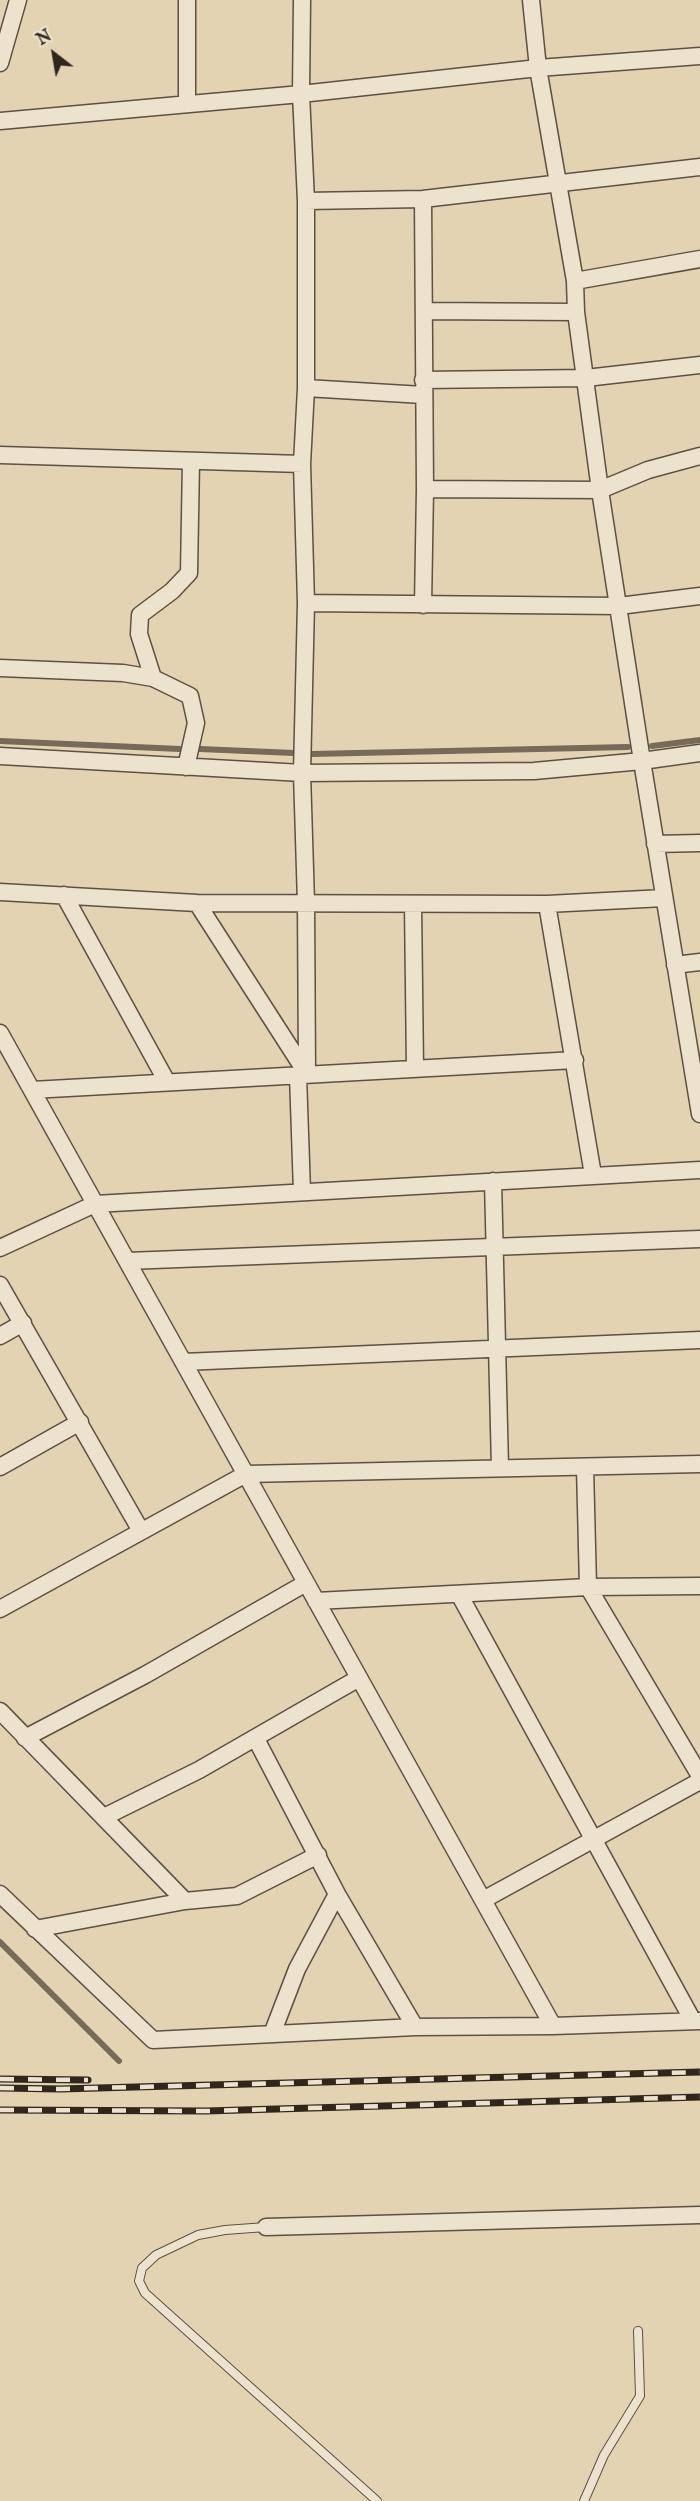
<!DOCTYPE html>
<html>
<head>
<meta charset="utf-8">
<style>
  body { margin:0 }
  #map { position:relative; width:700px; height:2501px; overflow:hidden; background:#e3d3b3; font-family:"IM FELL English",serif }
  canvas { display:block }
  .north { position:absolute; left:24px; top:24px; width:60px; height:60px; -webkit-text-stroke:4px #ede2ce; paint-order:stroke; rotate:329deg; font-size:16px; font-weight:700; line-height:24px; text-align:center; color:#31251c }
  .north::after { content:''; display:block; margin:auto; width:21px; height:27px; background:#31251c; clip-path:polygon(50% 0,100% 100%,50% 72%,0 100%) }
</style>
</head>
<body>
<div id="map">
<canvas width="700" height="2501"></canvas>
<div class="north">N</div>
</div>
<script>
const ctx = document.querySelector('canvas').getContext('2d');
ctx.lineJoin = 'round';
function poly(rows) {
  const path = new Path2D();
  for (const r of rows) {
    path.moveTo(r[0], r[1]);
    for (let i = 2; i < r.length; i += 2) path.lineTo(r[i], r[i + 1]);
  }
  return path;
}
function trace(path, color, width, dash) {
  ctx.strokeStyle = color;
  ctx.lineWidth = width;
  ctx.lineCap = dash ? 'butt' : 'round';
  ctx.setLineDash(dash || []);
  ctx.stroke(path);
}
trace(poly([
  [0,741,180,749],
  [652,746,700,740],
  [200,749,294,753],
  [312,754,628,747],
  [0,1942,119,2061]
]), '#776a58', 6);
const lane = poly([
  [266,2227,225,2230,198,2235,156,2255,142,2268,139,2281,145,2293,377,2501],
  [584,2501,604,2455,640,2396,638,2331]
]);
const street = poly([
  [187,0,187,104],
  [302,0,301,94,306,201,306,388,302,464,306,603,302,773,306,903,307,1074],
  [531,0,538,68,575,281,576,312,600,490,642,761,700,1114],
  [0,63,18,0],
  [0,121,301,94,538,68,700,56],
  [423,199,425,489,423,605],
  [306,201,423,199,700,167],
  [575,281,700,259],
  [424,311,576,312],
  [423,380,586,378,700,365],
  [306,388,423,395],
  [0,455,302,464],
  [425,489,600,490,648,470,700,456],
  [306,603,619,606,700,596],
  [0,668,123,673,153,678,190,696,196,723,186,767],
  [153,678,139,634,140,615,172,591,189,573,191,461],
  [0,756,302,773,534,771,642,761,700,753],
  [655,844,700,843],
  [0,892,197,903,547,904,664,898],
  [64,895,167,1082],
  [197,903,307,1074],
  [413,904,415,1069],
  [547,904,593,1175],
  [675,965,700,962],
  [0,1033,553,2026],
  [298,1075,302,1192],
  [32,1090,575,1060],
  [493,1181,500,1468],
  [0,1248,95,1204,700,1170],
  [127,1261,700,1239],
  [0,1285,141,1531],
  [0,1336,23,1323],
  [183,1362,700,1340],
  [0,1467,80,1422],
  [585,1467,588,1587,700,1776],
  [459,1594,693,2021],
  [316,1601,588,1587,700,1586],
  [0,1609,246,1474,700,1464],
  [0,1711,185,1901],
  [25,1738,145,1675,306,1583],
  [256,1739,337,1894,415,2027],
  [104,1817,199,1770,359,1678],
  [0,1894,153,2040,415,2027,553,2026,700,2021],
  [483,1900,700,1781],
  [35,1929,185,1901,237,1896,318,1855],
  [272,2034,297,1969,337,1894],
  [266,2227,700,2215]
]);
trace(lane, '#5e5042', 10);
trace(street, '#5e5042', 19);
trace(lane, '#ede2ce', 8);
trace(street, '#ede2ce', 16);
const rail = poly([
  [0,2079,88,2080],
  [0,2088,60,2089,700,2072],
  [0,2110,206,2111,700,2097]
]);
trace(rail, '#31251c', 7);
trace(rail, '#ede2ce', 4.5, [14]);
</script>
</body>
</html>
